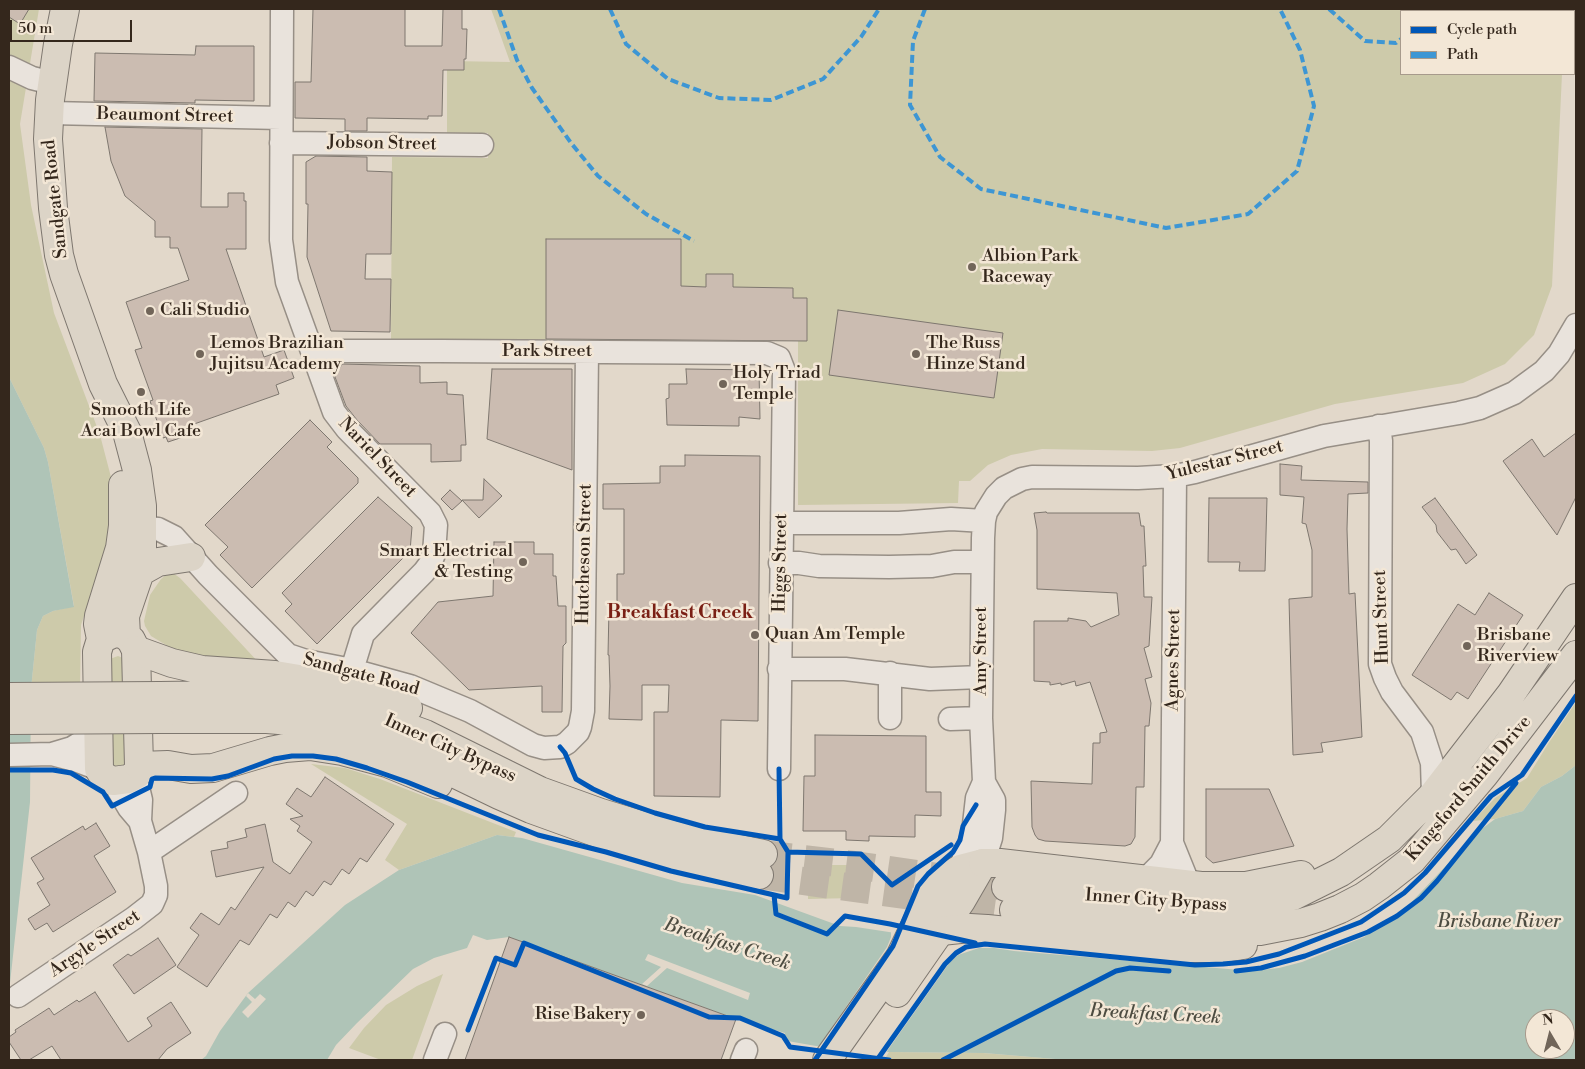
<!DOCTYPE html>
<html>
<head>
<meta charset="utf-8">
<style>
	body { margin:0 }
	#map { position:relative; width:1585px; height:1069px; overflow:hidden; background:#e2d8ca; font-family:"Libre Bodoni",serif }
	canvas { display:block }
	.frame { position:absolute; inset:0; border:10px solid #34271c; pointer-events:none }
	.legend { position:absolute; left:1400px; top:10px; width:175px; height:65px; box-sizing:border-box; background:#f3e7d6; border:1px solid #a79a8c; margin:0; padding:6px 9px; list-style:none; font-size:15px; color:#34271c }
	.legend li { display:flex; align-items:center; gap:10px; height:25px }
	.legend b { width:25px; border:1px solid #a79a8c }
	.north { position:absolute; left:1525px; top:1009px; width:50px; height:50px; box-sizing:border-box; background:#f3e7d6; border:1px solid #a79a8c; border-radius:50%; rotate:352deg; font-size:14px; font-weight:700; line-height:20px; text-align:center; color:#34271c }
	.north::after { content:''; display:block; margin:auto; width:18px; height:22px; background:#716559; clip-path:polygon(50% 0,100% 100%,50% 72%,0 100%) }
	.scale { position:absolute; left:10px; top:20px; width:122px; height:22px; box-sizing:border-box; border:2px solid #34271c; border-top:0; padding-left:6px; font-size:15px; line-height:18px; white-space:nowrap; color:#34271c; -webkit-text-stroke:4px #f3e7d6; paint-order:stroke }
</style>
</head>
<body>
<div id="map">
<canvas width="1585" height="1069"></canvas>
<div class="frame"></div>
<ul class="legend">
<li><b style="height:6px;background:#0057b8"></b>Cycle path</li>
<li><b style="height:6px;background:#3d96d4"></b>Path</li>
</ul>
<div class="north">N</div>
<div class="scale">50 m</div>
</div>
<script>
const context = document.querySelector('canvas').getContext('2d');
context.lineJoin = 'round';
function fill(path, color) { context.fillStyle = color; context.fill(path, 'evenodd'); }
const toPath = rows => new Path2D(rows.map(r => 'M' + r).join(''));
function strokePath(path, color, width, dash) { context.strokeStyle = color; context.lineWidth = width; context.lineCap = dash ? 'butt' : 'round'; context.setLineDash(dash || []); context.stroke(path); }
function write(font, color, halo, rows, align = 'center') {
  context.font = font + ' "Libre Bodoni",serif'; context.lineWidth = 5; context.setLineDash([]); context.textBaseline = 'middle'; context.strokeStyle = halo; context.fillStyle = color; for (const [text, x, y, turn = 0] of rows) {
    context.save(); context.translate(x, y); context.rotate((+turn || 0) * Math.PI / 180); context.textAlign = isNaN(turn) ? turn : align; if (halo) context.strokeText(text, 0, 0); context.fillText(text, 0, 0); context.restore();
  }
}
const green = toPath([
	[9,9,39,9,20,124,31,205,54,313,100,435,112,481,111,536,81,625,80,690,31,689,37,630,43,616,53,611,74,606,48,462,44,448,9,377],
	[491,9,1565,9,1565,11,1401,11,1401,74,1562,74,1552,286,1534,335,1505,364,1463,383,1335,404,1180,448,1152,451,1042,449,1011,455,988,465,970,481,959,481,958,503,798,505,798,341,391,339,392,157,488,158,488,133,447,133,447,61,510,62],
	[173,573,180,578,260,664,199,658,176,651,151,636,145,626,144,621,150,595,161,579,167,574],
	[118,656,123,658,125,767,113,767,110,659],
	[1576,702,1576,765,1562,776,1541,787,1523,811,1495,819,1473,821,1495,798,1527,778,1548,744],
	[311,764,345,768,380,779,516,832,514,837,497,835,399,870,385,860,407,824],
	[808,865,854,865,855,898,808,899],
	[443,974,412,1060,381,1060,349,1048,364,1028,386,1005,417,986],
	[889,1052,983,1053,1067,1060,884,1060]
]);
const water = toPath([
	[9,377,44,448,48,462,74,607,53,611,43,616,37,630,31,689,30,802,9,992],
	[1576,765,1576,1060,1067,1060,984,1053,889,1052,816,1046,782,1040,785,1033,736,1019,509,937,487,940,473,935,467,948,434,958,413,969,357,1023,336,1045,327,1060,201,1060,206,1056,220,1031,248,993,345,905,399,870,497,835,522,838,682,883,755,895,840,926,856,927,1014,951,1252,971,1279,968,1302,962,1364,937,1403,911,1479,831,1495,819,1523,811,1541,787,1562,776],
	[1535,1019,1565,1019,1565,1049,1535,1049]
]);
const pier = toPath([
	[891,930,989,944,1004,948,979,948,958,955,950,962,885,1054,817,1049,887,947,891,937],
	[648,954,750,993,748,1000,667,968,647,986,642,984,661,967,645,960],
	[248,993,255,999,260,994,266,999,248,1018,242,1012,252,1002,246,996]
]);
const building = toPath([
	[9,9,29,9,20,24,9,17,9,9],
	[313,9,405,9,405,46,442,46,443,9,462,9,462,29,467,29,466,59,464,59,464,70,443,70,442,116,428,116,428,119,367,118,367,131,345,131,345,119,295,118,295,82,311,82,313,9],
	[196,46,254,46,254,101,195,100,195,103,94,101,95,53,195,55,196,46],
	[105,127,202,129,201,207,228,207,228,193,244,193,244,201,246,201,246,249,226,249,264,357,284,350,294,378,276,385,279,394,180,429,183,437,168,442,166,437,163,438,150,401,153,400,135,350,142,348,126,302,189,280,178,248,170,248,170,237,155,237,155,221,125,196,111,161,105,127],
	[316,156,367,157,367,171,392,172,391,254,366,254,365,279,391,279,390,332,331,331,307,257,308,204,306,204,306,162,316,156],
	[546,239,681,239,681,286,706,287,706,274,733,274,733,287,793,288,793,298,807,298,807,341,546,339,546,239],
	[838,310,1003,333,994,398,829,375,838,310],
	[342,364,420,366,420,383,447,382,447,394,463,395,466,445,461,445,461,461,431,462,431,444,380,444,357,420,346,406,335,377,342,364],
	[492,369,572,369,572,470,487,439,492,369],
	[686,369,759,370,760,419,739,417,739,426,667,425,666,399,669,398,669,384,687,384,686,369],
	[310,420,332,442,327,447,358,478,358,483,252,588,220,555,228,547,205,525,310,420],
	[1576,433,1576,497,1557,535,1503,461,1532,439,1544,457,1576,433],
	[685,455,760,456,758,721,721,720,720,797,654,796,654,712,668,712,669,685,642,685,642,720,609,719,610,686,609,655,608,655,609,608,617,607,617,574,624,574,624,509,603,509,603,484,660,483,660,466,685,466,685,455],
	[1280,464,1302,466,1301,480,1368,482,1368,493,1348,494,1347,529,1349,594,1355,593,1362,737,1321,743,1323,752,1293,755,1289,599,1312,597,1312,550,1306,524,1302,523,1304,497,1280,495,1280,464],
	[484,479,502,496,479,518,462,500,483,500,484,479],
	[450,490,462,501,452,510,441,499,450,490],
	[378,497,412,527,410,551,317,644,285,611,292,604,282,593,378,497],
	[1209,498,1267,498,1265,571,1239,571,1240,562,1208,562,1209,498],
	[1435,498,1477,555,1466,564,1456,549,1451,550,1437,532,1436,525,1422,507,1435,498],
	[1046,512,1047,513,1139,513,1141,526,1144,526,1146,566,1143,566,1144,597,1152,597,1149,646,1144,648,1152,677,1145,679,1151,703,1149,726,1145,726,1144,787,1136,787,1135,837,1131,844,1125,846,1045,841,1038,839,1035,835,1032,827,1031,781,1092,784,1093,743,1100,743,1100,733,1107,732,1090,682,1076,686,1075,681,1061,685,1061,683,1050,685,1050,682,1034,681,1034,621,1068,621,1068,618,1086,621,1091,627,1119,615,1117,593,1037,589,1037,530,1034,513,1046,512],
	[494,542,534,542,534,554,553,554,553,576,556,576,558,606,566,606,566,643,563,646,562,712,542,712,542,686,469,690,411,633,438,602,493,596,494,542],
	[1489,593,1523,615,1468,699,1457,692,1451,700,1412,675,1458,604,1475,615,1489,593],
	[815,735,926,736,926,792,941,792,941,816,915,815,915,837,869,836,869,841,846,840,846,831,803,831,804,776,815,776,815,735],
	[325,777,394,824,367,862,360,858,349,874,342,869,331,885,324,881,313,896,306,891,295,907,288,902,277,918,270,914,249,945,240,940,207,987,177,967,199,935,190,928,201,913,219,925,231,907,235,910,264,867,216,877,211,851,228,848,227,842,247,837,245,829,265,824,273,862,290,874,312,842,297,831,300,826,290,819,303,816,286,804,297,788,311,797,325,777],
	[1206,789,1269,789,1294,846,1213,863,1206,857,1206,789],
	[96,823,110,846,94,856,116,892,53,932,47,923,35,930,28,919,50,905,37,883,44,879,31,858,83,826,85,830,96,823],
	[509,937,736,1019,721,1060,465,1060,509,937],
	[158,938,176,965,134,994,113,965,128,954,131,956,158,938],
	[95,992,128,1042,152,1026,147,1018,171,1002,191,1033,167,1049,158,1060,61,1060,52,1046,29,1060,21,1060,9,1042,9,1037,16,1032,15,1030,49,1008,54,1015,77,1000,79,1002,95,992]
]);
const highwayTunnel = toPath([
	[763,854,854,865,1006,887],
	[759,875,1014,910]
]);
const minor = toPath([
	[282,9,281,240,287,282,334,412,347,429,430,513,436,525,434,554,430,564,424,572,363,634,352,670],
	[9,67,32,78,52,83],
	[50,113,281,118],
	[281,143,482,145],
	[314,357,337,351,440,351,767,353,779,358,784,371,779,769],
	[1379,426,1381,441,1380,664,1385,678,1392,692,1422,732,1432,763,1433,795],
	[1175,476,1172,843,1189,885],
	[782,523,899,523,951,519,984,521],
	[126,526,158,529,174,537,208,575,288,655,306,661,352,670,410,686,470,711,533,745,544,748,560,747,567,743,578,732,580,727,583,711,587,352],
	[780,563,799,563,819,566,889,567,932,566,954,562,982,562],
	[779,669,845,669,930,679,981,677],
	[890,673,890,718],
	[950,719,981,718],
	[52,754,72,748,98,732],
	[9,755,52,754,75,760,99,769],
	[113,781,129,808,140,821],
	[149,852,236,793],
	[983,863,991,838,994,810,994,800,984,782,981,718,983,538,984,521,986,512,996,496,1004,488,1022,479,1032,477,1138,478,1175,476,1195,472,1324,436,1459,413,1480,408,1514,393,1544,371,1559,354,1576,325],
	[960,869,973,833,977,798,984,782],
	[1145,880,1161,864,1172,843],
	[18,996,134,918,152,904,156,895,156,886,149,852,140,821,141,800,135,775],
	[435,1060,445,1034],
	[742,1060,746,1050]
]);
const major = toPath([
	[65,9,58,44,50,100,48,139,53,208,59,255,64,274,103,384,127,432,137,470,142,506,142,553,140,572,125,616,126,636],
	[140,572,158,562,191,557],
	[119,633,126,636,131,640,136,650,139,766,137,774,128,779,113,781,104,777,99,769,97,652,101,639,112,634,119,633],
	[101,639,98,624,99,616,120,548,123,526,123,485],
	[897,993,961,901,983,863],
	[827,1060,900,957,927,901,936,888,950,875,960,869,983,863]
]);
const highway = toPath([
	[136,650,172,663,202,670,275,675,335,685,377,696,408,708],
	[160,696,233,695,276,696,317,701,370,714,425,734,540,791,601,813,673,835,763,854],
	[160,719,267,719,291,721,351,732,410,752,499,795,531,809,625,843,686,860,759,875],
	[139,766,168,765,191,769,213,768,270,751,285,748,310,746,342,751,387,763,438,784],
	[983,863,1000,863,1201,886,1246,886,1301,875],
	[1006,887,1178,905,1233,907,1260,904,1293,896,1341,872,1389,839,1433,795,1511,694,1576,598],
	[1014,910,1192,929,1260,931,1301,923,1320,917,1340,909,1363,897,1379,886,1412,860,1484,775,1576,655],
	[941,931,970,928,987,929,1180,948,1225,948,1243,945]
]);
const highwayBridge = toPath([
	[9,697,160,696],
	[9,720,160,719]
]);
const quiet = toPath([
	[499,9,517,60,532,88,571,143,598,176,646,214,694,241],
	[610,9,626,44,668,79,719,98,771,100,823,79,861,37,879,9],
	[925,9,913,41,910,105,940,157,981,189,1166,228,1248,214,1297,171,1314,106,1300,50,1280,9],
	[1329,9,1365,41,1396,43,1401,39],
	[1432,11,1434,9]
]);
const cycleway = toPath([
	[779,769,780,839],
	[9,770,53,770,71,773,103,792,112,806,150,787,152,779,155,778,212,779,228,776,274,759,292,756,313,756,336,759,367,768,407,782,538,835,606,852,671,871,787,898,788,852,780,839,705,827,655,813,615,799,593,789,576,779,565,753,560,747],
	[788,852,861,854,892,885,951,845],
	[774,895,776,914,827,934,845,916,890,924,975,943],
	[1236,971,1261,968,1305,956,1368,932,1397,916,1421,898,1437,881,1516,783],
	[468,1030,496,958,515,965,524,943,709,1017,740,1018,783,1036,790,1047,889,1060],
	[815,1060,893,946,918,886,928,874,953,852,960,840,963,826,976,805],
	[877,1060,945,964,956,953,966,947,985,944,1195,965,1223,964,1246,962,1279,954,1361,922,1404,893,1425,873,1491,796,1522,775,1576,696],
	[943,1060,1116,971,1130,968,1169,971]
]);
const markers = [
	[972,267,5,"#716559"],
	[150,311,5,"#716559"],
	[200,354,5,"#716559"],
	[916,354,5,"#716559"],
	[723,384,5,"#716559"],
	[141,392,5,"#716559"],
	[523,562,5,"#716559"],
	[755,635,5,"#716559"],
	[1467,646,5,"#716559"],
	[641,1015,5,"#716559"]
];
const streetNames = [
	["Beaumont Street",165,116,1],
	["Jobson Street",382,144,1],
	["Sandgate Road",56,199,-96],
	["Park Street",547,352],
	["Nariel Street",377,458,46],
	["Yulestar Street",1225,461,-14],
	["Hutcheson Street",585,554,-89],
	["Higgs Street",781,563,-89],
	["Hunt Street",1382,617,-92],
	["Amy Street",982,651,-90],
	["Agnes Street",1174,660,-89],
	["Sandgate Road",361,675,15],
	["Inner City Bypass",450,749,24],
	["Kingsford Smith Drive",1469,789,-50],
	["Inner City Bypass",1156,901,4],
	["Argyle Street",95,944,-34]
];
const poiNames = [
	["Albion Park",982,257],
	["Raceway",982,278],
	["Cali Studio",160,311],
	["Lemos Brazilian",210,344],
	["Jujitsu Academy",210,365],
	["The Russ",926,344],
	["Hinze Stand",926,365],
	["Holy Triad",733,374],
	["Temple",733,395],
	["Smooth Life",141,411,"center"],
	["Acai Bowl Cafe",141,432,"center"],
	["Smart Electrical",513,552,"right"],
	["& Testing",513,573,"right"],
	["Quan Am Temple",765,635],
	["Brisbane",1477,636],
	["Riverview",1477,657],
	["Rise Bakery",631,1015,"right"]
];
const neighbourhoodNames = [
	["Breakfast Creek",680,613]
];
const waterNames = [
	["Brisbane River",1499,922],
	["Breakfast Creek",727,945,18],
	["Breakfast Creek",1155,1015,3]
];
fill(green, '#cdcaaa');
fill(water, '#afc4b7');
fill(pier, '#e2d8ca');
fill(building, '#cbbcb1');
strokePath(building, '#7e776f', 1);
strokePath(highwayTunnel, '#bfb5a7', 28, [28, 14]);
strokePath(minor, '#978f86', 25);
strokePath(major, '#7e776f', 30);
strokePath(highway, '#7e776f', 30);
strokePath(minor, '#e9e3dc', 22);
strokePath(major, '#dcd4c7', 28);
strokePath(highway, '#dcd4c7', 28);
strokePath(highwayBridge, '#7e776f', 30, []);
strokePath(highwayBridge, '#dcd4c7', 28);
strokePath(quiet, '#3d96d4', 4, [8, 4]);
strokePath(cycleway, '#0057b8', 5);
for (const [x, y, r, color] of markers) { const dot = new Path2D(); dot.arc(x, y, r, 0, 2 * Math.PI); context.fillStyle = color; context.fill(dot); strokePath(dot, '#f3e7d6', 2); }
write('18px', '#34271c', '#f3e7d6', streetNames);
write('18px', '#34271c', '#f3e7d6', poiNames, 'left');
write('bold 19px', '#7a1f14', '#f3e7d6', neighbourhoodNames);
write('italic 19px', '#4d4c41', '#f3e7d6', waterNames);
</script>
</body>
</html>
